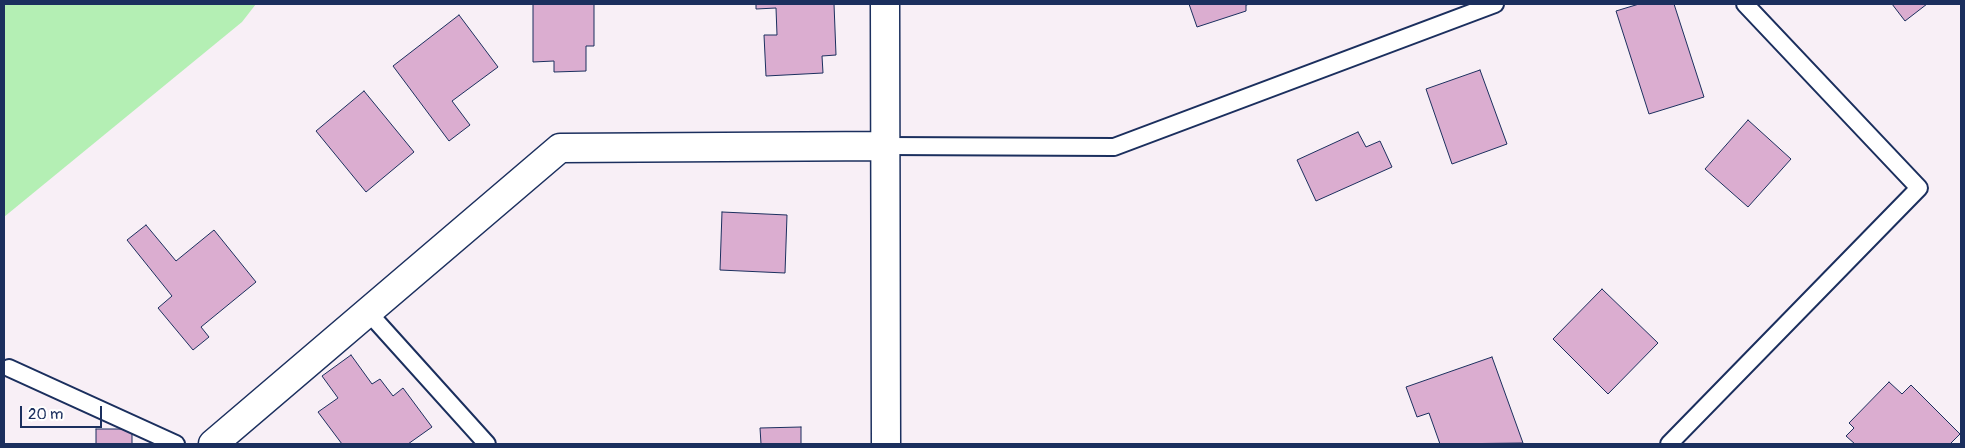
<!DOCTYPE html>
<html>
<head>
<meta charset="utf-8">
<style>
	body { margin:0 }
	#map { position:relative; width:1965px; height:448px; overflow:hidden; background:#f8eff6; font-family:Pangolin,sans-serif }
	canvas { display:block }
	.frame { position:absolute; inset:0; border:5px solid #1b2f5e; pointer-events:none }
	.scale { position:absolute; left:20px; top:406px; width:82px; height:22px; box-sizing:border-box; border:2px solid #1b2f5e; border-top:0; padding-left:6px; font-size:15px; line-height:18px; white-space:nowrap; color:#1b2f5e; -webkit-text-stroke:4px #fff; paint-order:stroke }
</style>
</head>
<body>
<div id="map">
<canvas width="1965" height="448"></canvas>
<div class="frame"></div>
<div class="scale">20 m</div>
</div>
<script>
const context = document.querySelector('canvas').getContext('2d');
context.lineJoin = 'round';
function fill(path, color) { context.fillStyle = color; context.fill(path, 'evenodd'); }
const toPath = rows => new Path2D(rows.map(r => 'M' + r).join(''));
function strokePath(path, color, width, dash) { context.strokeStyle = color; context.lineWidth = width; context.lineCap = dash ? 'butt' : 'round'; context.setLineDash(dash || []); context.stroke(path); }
const green = toPath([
	[4,4,256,4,242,22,4,217]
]);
const building = toPath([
	[533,4,594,4,594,46,586,46,586,71,554,72,554,61,533,62,533,4],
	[756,4,834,4,836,55,822,56,823,73,766,76,764,35,777,35,776,8,756,9,756,4],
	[1189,4,1250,4,1246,5,1246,11,1197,27,1189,4],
	[1639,4,1674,4,1704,97,1649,114,1616,11,1639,4],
	[1892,4,1927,4,1905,21,1892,4],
	[459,15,498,67,452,101,470,125,449,141,393,66,459,15],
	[1480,70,1507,144,1452,164,1426,89,1480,70],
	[364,91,414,152,366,192,316,131,364,91],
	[1748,120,1791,159,1748,207,1705,169,1748,120],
	[1358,132,1366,147,1380,141,1392,167,1316,201,1297,160,1358,132],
	[722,212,787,215,785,273,720,270,722,212],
	[146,225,176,261,214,230,256,282,201,327,209,337,193,350,158,308,172,296,127,240,146,225],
	[1602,289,1658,343,1608,394,1553,339,1602,289],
	[351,355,372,384,380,379,393,396,403,388,432,427,408,444,342,444,318,412,338,398,322,376,351,355],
	[1492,357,1523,443,1440,444,1429,413,1417,417,1406,387,1492,357],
	[1889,382,1902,394,1911,385,1960,434,1950,444,1855,444,1846,436,1854,428,1849,423,1889,382],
	[801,427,801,444,761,444,760,428,801,427],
	[96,429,132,429,132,444,96,444,96,429]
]);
const lane = toPath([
	[886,146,1114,147,1495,4],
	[368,312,487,444],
	[9,368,176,444],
	[1669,444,1919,188,1745,4]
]);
const street = toPath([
	[885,4,886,444],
	[213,444,560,148,886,146]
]);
fill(green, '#b4efb4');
fill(building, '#dbadd0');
strokePath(building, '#1b2f5e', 1);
strokePath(lane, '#1b2f5e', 20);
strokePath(street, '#1b2f5e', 31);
strokePath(lane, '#fff', 16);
strokePath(street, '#fff', 28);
</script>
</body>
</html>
